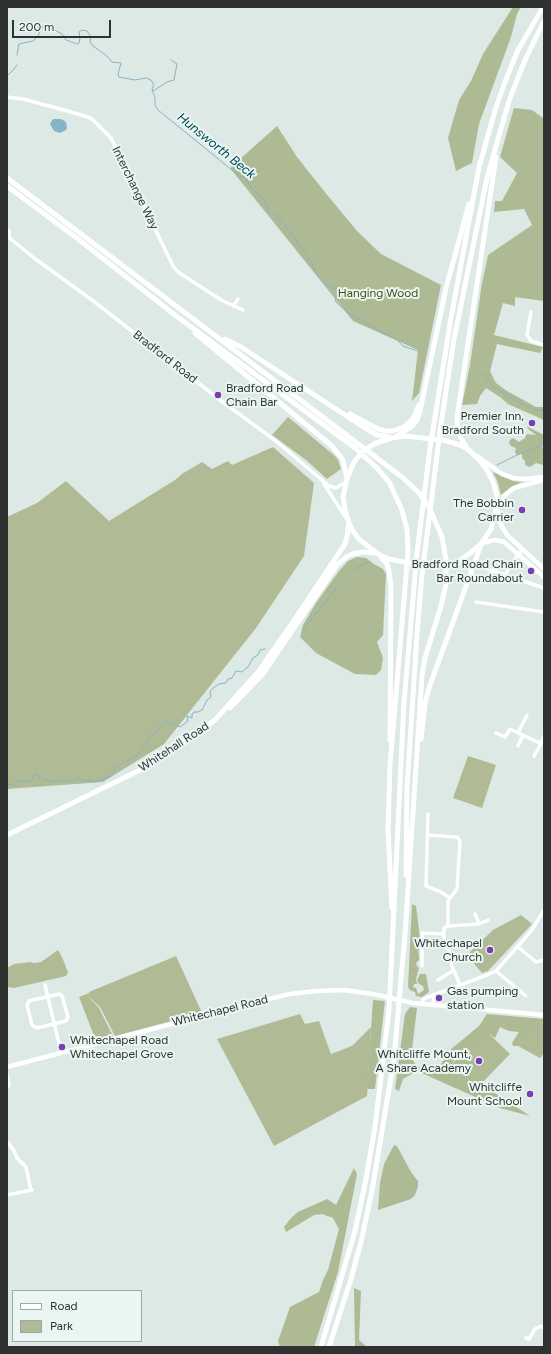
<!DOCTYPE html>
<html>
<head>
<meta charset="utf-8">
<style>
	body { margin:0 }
	#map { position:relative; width:551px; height:1354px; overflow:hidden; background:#dce9e5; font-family:Figtree,sans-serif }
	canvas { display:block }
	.frame { position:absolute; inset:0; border:8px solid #2e3331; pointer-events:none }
	.legend { position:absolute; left:12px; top:1290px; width:130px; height:52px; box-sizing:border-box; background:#e9f6f2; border:1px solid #9ea8a5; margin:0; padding:5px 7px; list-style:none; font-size:12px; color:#2e3331 }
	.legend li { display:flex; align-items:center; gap:8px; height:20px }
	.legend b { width:20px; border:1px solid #9ea8a5 }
	.scale { position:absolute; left:12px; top:20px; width:99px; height:18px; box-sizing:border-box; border:2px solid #2e3331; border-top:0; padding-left:5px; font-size:12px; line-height:14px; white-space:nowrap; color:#2e3331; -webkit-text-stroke:3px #e9f6f2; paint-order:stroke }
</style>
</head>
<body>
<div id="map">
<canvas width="551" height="1354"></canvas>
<div class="frame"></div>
<ul class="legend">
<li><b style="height:5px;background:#fff"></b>Road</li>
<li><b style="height:11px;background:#b0bb96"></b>Park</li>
</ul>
<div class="scale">200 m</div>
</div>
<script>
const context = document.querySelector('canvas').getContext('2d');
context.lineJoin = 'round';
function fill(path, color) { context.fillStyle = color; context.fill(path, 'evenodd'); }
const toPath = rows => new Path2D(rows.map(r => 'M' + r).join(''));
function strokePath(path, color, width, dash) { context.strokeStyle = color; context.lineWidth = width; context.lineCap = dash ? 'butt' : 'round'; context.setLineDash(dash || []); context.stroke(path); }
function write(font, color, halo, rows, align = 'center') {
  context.font = font + ' Figtree,sans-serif'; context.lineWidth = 4; context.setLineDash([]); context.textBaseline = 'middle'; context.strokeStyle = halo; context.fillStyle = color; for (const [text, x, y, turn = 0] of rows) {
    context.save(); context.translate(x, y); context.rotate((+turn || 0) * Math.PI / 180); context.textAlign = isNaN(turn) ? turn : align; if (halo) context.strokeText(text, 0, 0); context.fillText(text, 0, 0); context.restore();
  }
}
const green = toPath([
	[288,417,335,456,338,460,341,469,327,479,306,460,272,435],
	[273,447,314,483,304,556,256,628,164,744,103,782,7,789,7,517,37,503,66,481,109,521,175,480,182,474,202,462,212,469,228,461,232,465],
	[493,472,513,481,522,482,511,487,501,495,498,483],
	[468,756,496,765,482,808,453,798],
	[521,915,532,924,488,971,482,973,475,965,469,956,470,952,493,930],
	[58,950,62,957,68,972,66,976,14,988,8,987,7,968,14,964,30,962,34,963,41,962],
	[176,956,202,1013,115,1036,100,1007,88,996,99,1008,113,1036,96,1041,79,997,89,993,89,996,89,992],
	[300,1014,305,1024,319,1021,331,1054,352,1046,371,1027,367,1096,274,1146,217,1039],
	[540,1021,544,1024,544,1053,540,1058,518,1046],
	[485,1030,510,1054,477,1088,452,1064]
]);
const forest = toPath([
	[513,7,521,7,517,14,511,37,479,124,472,163,456,171,448,138,459,100,471,81,483,54],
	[514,108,532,110,543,118,544,121,544,301,515,297,515,306,503,303,494,335,543,347,540,353,497,344,490,371,496,383,507,391,536,407,544,407,544,420,508,404,500,397,486,388,480,396,477,404,462,405,470,365,482,283,488,255,532,225,524,209,494,212,495,201,502,201,517,173,500,157],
	[277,126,297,157,328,196,357,231,381,254,441,285,419,393,412,401,418,350,353,321,230,168],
	[528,427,544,435,544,442,542,445,544,453,543,465,536,463,530,467,525,465,525,461,522,458,522,454,517,455,515,452,516,448,511,446,509,443,510,440,513,438,519,442,525,438,526,439,525,437,527,434,536,435,527,428],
	[357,557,366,558,374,564,383,569,386,574,383,635,377,642,383,658,381,670,376,675,355,674,316,653,300,637,303,625,316,603,339,571,348,561],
	[412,904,416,906,421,946,418,951,419,955,419,960,416,963,417,966,419,968,416,979,417,984,414,984,413,987,416,988,418,994,424,990,423,986,419,984,417,980,420,974,426,974,429,992,422,997,416,996,415,992,410,990,408,987],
	[373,1000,385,1001,375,1089,367,1089],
	[410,1007,417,1008,411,1058,416,1065,430,1073,439,1070,442,1062,447,1058,450,1050,479,1026,487,1014,544,1019,544,1023,540,1022,518,1046,513,1046,512,1043,519,1032,509,1031,500,1027,495,1038,485,1031,461,1055,456,1057,452,1064,468,1079,470,1085,477,1088,481,1084,530,1116,500,1108,417,1071,403,1079,399,1091,395,1089,405,1014],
	[394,1145,397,1146,411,1172,418,1181,418,1186,415,1195,411,1199,378,1210,380,1183,384,1164],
	[354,1168,357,1174,338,1272,314,1347,280,1347,278,1341,290,1307,319,1292,323,1280,328,1270,339,1229,333,1218,322,1214,314,1215,286,1232,284,1227,291,1218,298,1212,327,1199,336,1205],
	[354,1288,361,1291,359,1340,367,1347,355,1347]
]);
const water = toPath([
	[53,119,61,119,66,122,67,128,66,130,60,133,54,131,50,124]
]);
const stream = toPath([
	[17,55,19,44,33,41,38,36,42,27,51,28,62,34,66,40,77,44,79,43,80,38,79,32,82,30,87,31,91,37,90,42,93,46,107,56,112,62,121,63,118,74,119,77,135,80,146,78,151,80,154,85,152,89,155,98,155,105,158,110,238,175,245,178,250,186,265,201,268,211,278,217,296,240,309,259,317,275,324,283,338,291,335,300,337,303,347,312,383,333,395,338,403,346,418,351],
	[7,76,14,69,17,65],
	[153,91,167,82,174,80,177,64,171,60],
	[479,374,485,376,494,387,518,402,534,409,544,411],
	[497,465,517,455,544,444],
	[304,629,335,590,354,569,369,562],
	[7,784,13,785,20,780,26,782,31,781,35,774,45,780,56,782,57,781,60,781,60,780,63,781,65,780,69,781,79,779,85,781,87,780,95,782,111,776,116,767,139,754,150,736,157,732,163,722,170,722,180,727,188,721,187,716,192,718,192,714,194,712,198,712,202,710,207,700,211,697,210,692,212,689,219,684,226,683,228,679,232,678,236,671,242,672,244,670,248,667,253,658,258,655,260,650,265,649]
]);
const minor = toPath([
	[7,97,23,99,64,110,88,117,92,119,111,138,173,266,178,272,221,300,243,310],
	[7,229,9,231,9,237],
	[7,236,34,258,92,300,224,403,276,441,329,486,336,488,346,482],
	[233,306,238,299],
	[531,312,527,335,531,341,544,345],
	[324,484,346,518],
	[485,568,544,588],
	[506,575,509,566,522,550],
	[476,602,544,612],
	[496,733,505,737,510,729,537,742,544,742],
	[518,733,527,715],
	[518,746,523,735],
	[534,756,542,742,544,736],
	[428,814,426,886,441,892,450,898],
	[427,835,457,837,460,841,457,889,448,901,448,926,444,928,444,944,449,951,452,966,460,985],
	[475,914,479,924],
	[448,926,479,924,488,920],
	[518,947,536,962,544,960],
	[422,966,422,933,444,934],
	[496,971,526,996],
	[438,980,454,970],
	[45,985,61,1052],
	[59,994,62,996,68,1017,66,1021,37,1028,32,1025,27,1005,29,1001,59,994],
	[422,1004,423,1000,426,998,487,975,496,971,532,930,544,910],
	[433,1005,434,994],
	[7,1075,9,1085,7,1088],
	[7,1142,13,1149,17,1158,26,1167,31,1190],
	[7,1195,32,1190],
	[526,1338,529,1339,535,1329,541,1326,544,1328]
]);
const major = toPath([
	[477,456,502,474,514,478,526,479,544,477],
	[497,505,505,495,514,488,544,480],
	[497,507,501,525,507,535,544,569],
	[482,543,495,540,504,542,544,577],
	[7,1067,248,1004,290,994,316,991,344,990,373,994,413,1003,544,1015]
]);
const highway = toPath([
	[480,164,496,107,505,82,517,52,543,7],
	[7,178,402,477,419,493,429,507,442,537,446,560,446,584,441,606,425,658,422,675,405,934,394,1059,373,1185,362,1238,351,1279,329,1347],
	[7,186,78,239,175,315,355,448,377,468,389,482,402,510,407,530,408,552,390,765],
	[195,333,332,446,343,460,347,478],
	[225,339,241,347,368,430,377,435,389,437],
	[350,414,378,429,386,431,393,431,404,427,410,422,415,415,419,405],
	[404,436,443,440,460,445,469,450,480,461,487,470,493,482,497,496,497,505,491,529,481,544,470,553,459,561,447,564,430,565,413,564,389,559,378,554,359,539,353,531,349,523,345,510,343,497,347,479,354,462,363,451,376,443,392,438,404,436],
	[396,437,411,427,417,420,420,411,446,288,469,204],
	[467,448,461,438,458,431,457,417,496,157],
	[381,557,387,564,389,571,391,587,390,740],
	[230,708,262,675,337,565,346,557,352,554,363,552,376,553],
	[421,739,425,703,430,685,481,545],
	[390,764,388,830,392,908],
	[7,835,138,771,170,753,215,720,259,671,295,619,345,544,347,536,349,523],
	[406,875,407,788,417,634,422,575,440,431,454,339,487,178,502,125,510,98,525,60,544,21],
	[321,1347,355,1231,366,1179,375,1127,389,1010,404,702,417,553,430,448,451,318,480,162]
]);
const markers = [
	[218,395,4,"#793cb1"],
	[532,423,4,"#793cb1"],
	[522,510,4,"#793cb1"],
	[531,571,4,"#793cb1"],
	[490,950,4,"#793cb1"],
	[439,998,4,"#793cb1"],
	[62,1047,4,"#793cb1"],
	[479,1061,4,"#793cb1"],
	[530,1094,4,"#793cb1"]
];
const streetNames = [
	["Interchange Way",135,188,64],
	["Bradford Road",165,357,38],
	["Whitehall Road",174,747,-33],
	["Whitechapel Road",220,1011,-14]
];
const parkNames = [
	["Hanging Wood",378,293]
];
const poiNames = [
	["Bradford Road",226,388,"left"],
	["Chain Bar",226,402,"left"],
	["Premier Inn,",524,416],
	["Bradford South",524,430],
	["The Bobbin",514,503],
	["Carrier",514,517],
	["Bradford Road Chain",523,564],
	["Bar Roundabout",523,578],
	["Whitechapel",482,943],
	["Church",482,957],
	["Gas pumping",447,991,"left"],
	["station",447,1005,"left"],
	["Whitechapel Road",70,1040,"left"],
	["Whitechapel Grove",70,1054,"left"],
	["Whitcliffe Mount,",471,1054],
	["A Share Academy",471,1068],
	["Whitcliffe",522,1087],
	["Mount School",522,1101]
];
const waterNames = [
	["Hunsworth Beck",216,146,39]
];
fill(green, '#b0bb96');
fill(forest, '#aeba93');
fill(water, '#86b3c6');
strokePath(stream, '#86b3c6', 1);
strokePath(minor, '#fff', 3.5);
strokePath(major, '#fff', 4.5);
strokePath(highway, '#fff', 5);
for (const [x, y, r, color] of markers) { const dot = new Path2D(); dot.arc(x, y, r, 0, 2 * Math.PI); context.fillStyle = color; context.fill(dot); strokePath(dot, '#e9f6f2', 1.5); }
write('12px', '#2e3331', '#e9f6f2', streetNames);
write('12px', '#425012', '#e9f6f2', parkNames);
write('12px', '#2e3331', '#e9f6f2', poiNames, 'right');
write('italic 13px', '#04465a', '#e9f6f2', waterNames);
</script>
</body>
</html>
